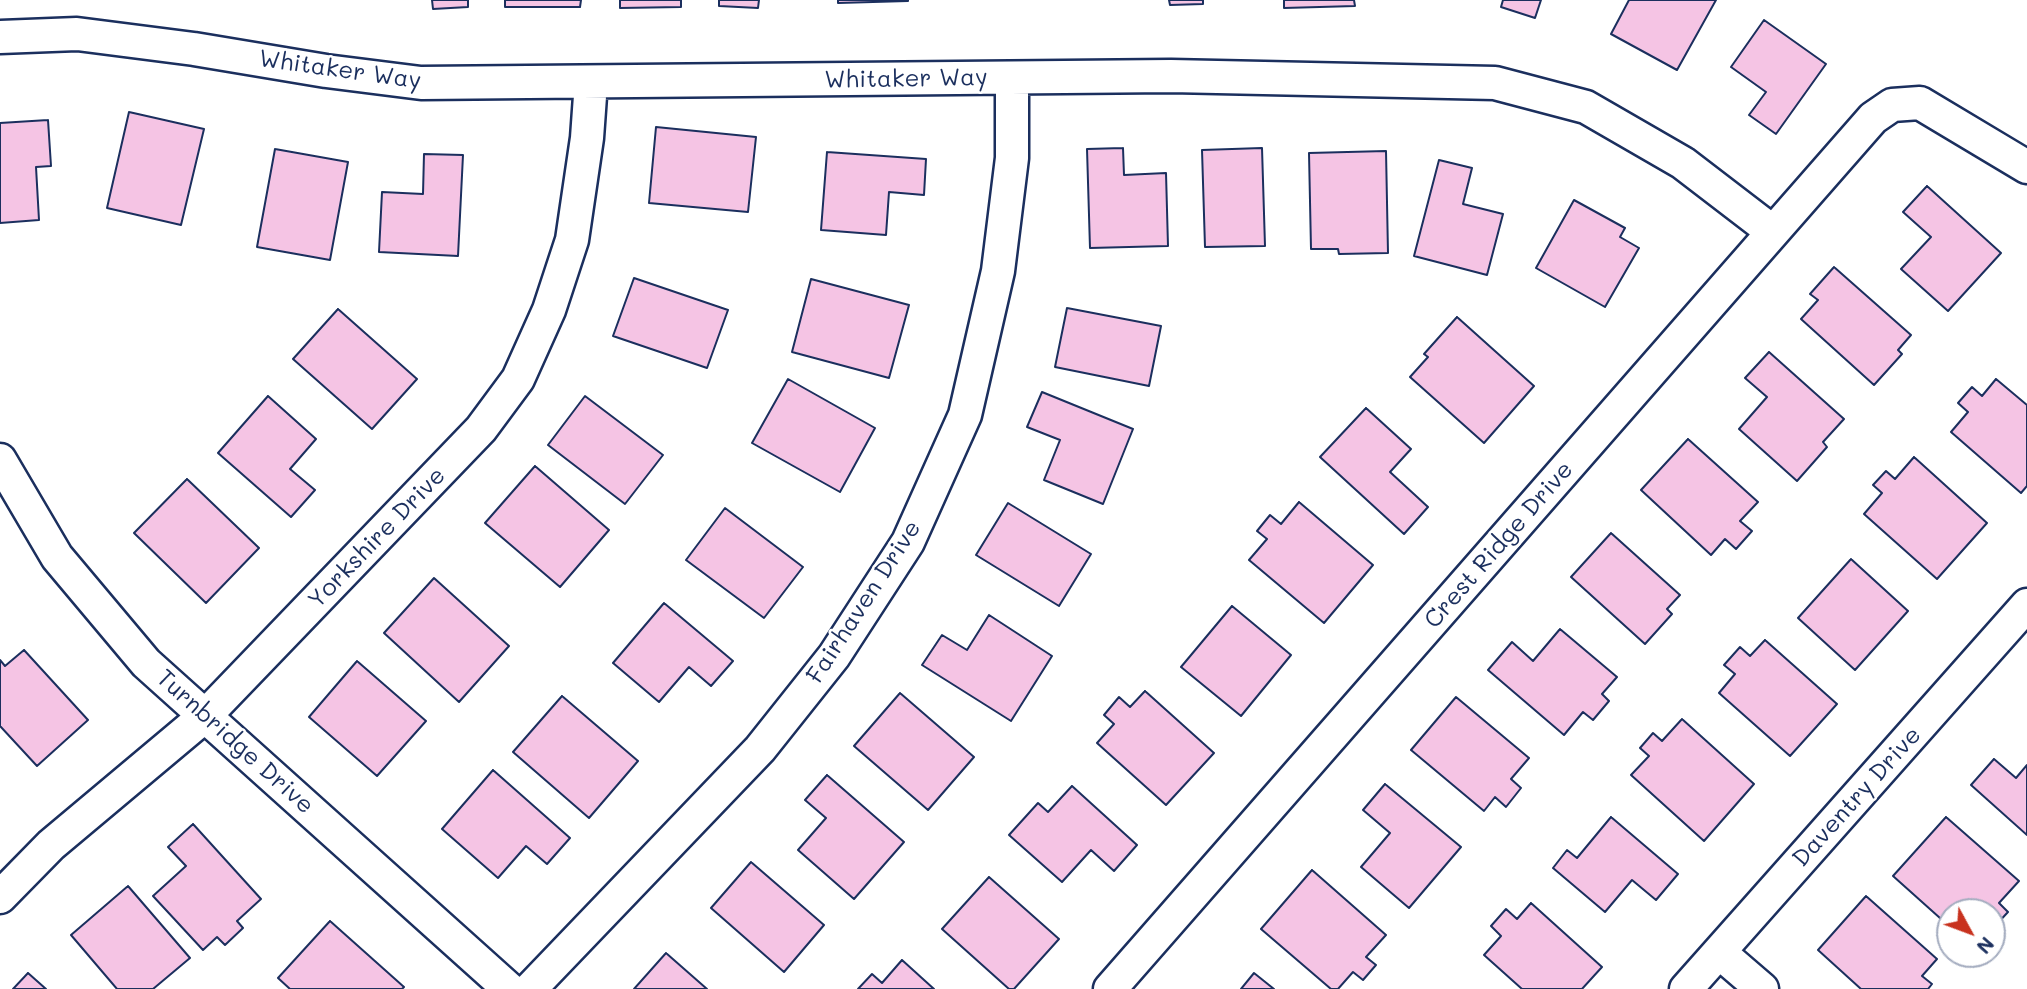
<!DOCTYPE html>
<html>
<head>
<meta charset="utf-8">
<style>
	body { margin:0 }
	#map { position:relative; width:2027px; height:989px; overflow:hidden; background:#fff; font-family:Mali,sans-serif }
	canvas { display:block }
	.north { position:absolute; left:1936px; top:898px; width:70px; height:70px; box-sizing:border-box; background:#fff; border:2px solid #a4acbf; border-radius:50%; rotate:131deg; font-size:19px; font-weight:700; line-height:28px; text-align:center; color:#1b2f5e }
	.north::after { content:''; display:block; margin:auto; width:24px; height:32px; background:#c8321e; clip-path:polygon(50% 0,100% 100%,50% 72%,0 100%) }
</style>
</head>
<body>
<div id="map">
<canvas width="2027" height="989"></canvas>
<div class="north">N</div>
</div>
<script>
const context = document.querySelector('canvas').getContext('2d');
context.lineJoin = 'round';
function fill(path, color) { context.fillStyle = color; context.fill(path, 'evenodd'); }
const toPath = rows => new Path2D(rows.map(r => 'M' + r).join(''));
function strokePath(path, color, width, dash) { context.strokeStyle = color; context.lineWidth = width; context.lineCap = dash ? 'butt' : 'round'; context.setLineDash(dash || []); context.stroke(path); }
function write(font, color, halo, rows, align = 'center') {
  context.font = font + ' Mali,sans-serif'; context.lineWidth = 5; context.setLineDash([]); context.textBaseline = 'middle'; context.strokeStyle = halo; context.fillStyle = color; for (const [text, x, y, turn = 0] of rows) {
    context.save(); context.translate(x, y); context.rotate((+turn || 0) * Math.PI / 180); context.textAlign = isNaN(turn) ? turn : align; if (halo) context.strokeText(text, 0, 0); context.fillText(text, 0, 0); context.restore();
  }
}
const building = toPath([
	[432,0,468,0,468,7,433,9,432,0],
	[505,0,581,0,580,7,505,7,505,0],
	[620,0,681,0,681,7,620,8,620,0],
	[719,0,759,0,758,8,719,6,719,0],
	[838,0,908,0,908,1,838,3,838,0],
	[1169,0,1203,0,1203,4,1170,5,1169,0],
	[1284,0,1354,0,1355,6,1284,8,1284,0],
	[1503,0,1541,0,1535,18,1501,7,1503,0],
	[1629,0,1716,0,1677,70,1611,34,1629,0],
	[1764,20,1826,64,1776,134,1749,115,1766,92,1731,67,1764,20],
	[129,112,204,129,181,225,107,208,129,112],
	[48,120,51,166,36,167,39,220,0,223,0,123,48,120],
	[656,127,756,137,748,212,649,203,656,127],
	[1123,148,1124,175,1166,173,1168,246,1090,248,1087,149,1123,148],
	[1262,148,1265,246,1205,247,1202,150,1262,148],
	[275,149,348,162,330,260,257,247,275,149],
	[1386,151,1388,253,1339,254,1338,249,1311,249,1309,153,1386,151],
	[827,152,926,159,924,195,889,192,886,235,821,230,827,152],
	[424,154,463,155,458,256,379,252,382,192,423,194,424,154],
	[1439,160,1472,168,1463,204,1503,214,1487,275,1414,256,1439,160],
	[1927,186,2001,253,1948,311,1901,269,1931,237,1903,212,1927,186],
	[1574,200,1625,228,1620,237,1639,248,1605,307,1536,268,1574,200],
	[1834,267,1911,335,1898,350,1902,354,1874,385,1801,319,1818,300,1810,294,1834,267],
	[634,278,728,310,707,368,613,336,634,278],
	[811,279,909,305,889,378,792,352,811,279],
	[1067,308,1161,326,1149,386,1055,367,1067,308],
	[338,309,417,379,372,429,293,359,338,309],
	[1457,317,1534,386,1484,443,1410,377,1428,357,1424,354,1457,317],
	[1769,352,1844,419,1823,442,1827,447,1797,481,1739,429,1767,397,1745,378,1769,352],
	[788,379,875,428,840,492,752,443,788,379],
	[1996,379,2027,405,2027,486,2021,493,1951,432,1968,412,1958,403,1972,387,1982,396,1996,379],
	[1042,392,1133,429,1103,504,1044,480,1060,440,1027,427,1042,392],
	[268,396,316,439,290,469,315,490,291,517,218,453,268,396],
	[585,396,663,455,625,504,548,445,585,396],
	[1366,408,1411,449,1390,472,1428,507,1404,534,1320,457,1366,408],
	[1688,439,1758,502,1740,521,1752,531,1736,549,1725,539,1711,555,1641,490,1688,439],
	[1914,457,1987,523,1937,579,1864,514,1882,493,1873,485,1886,471,1895,479,1914,457],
	[535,466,609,530,560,587,485,523,535,466],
	[187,479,259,548,206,603,134,533,187,479],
	[1299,502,1373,565,1324,623,1249,560,1267,539,1257,531,1270,515,1281,524,1299,502],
	[1008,503,1091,554,1059,606,976,555,1008,503],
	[725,508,803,567,764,618,686,560,725,508],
	[1611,533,1680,595,1667,609,1672,614,1645,644,1571,577,1611,533],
	[1851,559,1908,611,1855,670,1798,618,1851,559],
	[434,578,509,646,459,702,384,633,434,578],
	[664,603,733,661,711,686,689,667,659,702,613,663,664,603],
	[1232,606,1291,655,1241,716,1181,667,1232,606],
	[989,615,1052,656,1011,721,922,665,942,635,967,650,989,615],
	[1560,629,1617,677,1602,694,1609,701,1593,720,1583,712,1564,735,1488,670,1512,642,1533,661,1560,629],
	[1765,640,1837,704,1790,756,1719,693,1735,674,1724,665,1740,647,1750,656,1765,640],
	[24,650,88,720,37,766,0,726,0,660,5,666,24,650],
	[357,661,426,721,377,776,309,717,357,661],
	[1145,691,1214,753,1166,805,1097,743,1114,724,1104,715,1119,697,1130,707,1145,691],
	[900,693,974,757,928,810,854,746,900,693],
	[562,696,638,761,589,818,513,752,562,696],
	[1456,697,1529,758,1511,779,1521,788,1506,807,1495,797,1484,811,1411,750,1456,697],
	[1682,719,1754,784,1704,841,1631,775,1649,756,1640,748,1653,733,1662,741,1682,719],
	[1994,759,2016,778,2027,765,2027,835,1971,785,1994,759],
	[493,770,570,838,547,864,526,846,498,878,442,829,493,770],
	[827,775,904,842,854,899,798,850,826,818,805,800,827,775],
	[1385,784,1461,847,1409,908,1361,867,1390,833,1363,810,1385,784],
	[1072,786,1137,845,1114,871,1091,850,1062,882,1009,835,1038,803,1048,812,1072,786],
	[1611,817,1678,874,1656,900,1632,880,1605,912,1553,868,1567,850,1577,858,1611,817],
	[1946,817,2019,881,1999,903,2008,912,1995,926,1992,923,1992,912,1950,912,1950,927,1893,876,1946,817],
	[193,824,261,899,237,921,243,928,225,945,217,937,203,950,153,896,186,866,168,847,193,824],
	[751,862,824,925,784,972,711,908,751,862],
	[1312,870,1386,935,1366,957,1376,965,1363,980,1353,972,1338,989,1331,989,1261,929,1312,870],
	[989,877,1059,939,1014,989,1009,989,942,929,989,877],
	[128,886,190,958,153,989,117,989,71,935,128,886],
	[1866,896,1937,959,1922,976,1932,984,1928,989,1861,989,1818,950,1866,896],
	[1531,903,1602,967,1582,989,1522,989,1484,955,1501,936,1491,926,1506,909,1517,919,1531,903],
	[330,921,404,987,402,989,290,989,278,978,330,921],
	[666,953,707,989,634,989,666,953],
	[902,960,934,989,858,989,872,974,882,983,902,960],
	[28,973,46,989,13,989,28,973],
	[1254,973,1274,989,1241,989,1254,973]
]);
const minor = toPath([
	[0,37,77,34,194,49,326,71,421,83,1171,76,1495,83,1586,107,1683,163,1773,232],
	[0,460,57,557,146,663,509,989],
	[0,897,51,845,206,715,481,429,518,379,549,310,572,240,587,138,591,82],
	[1719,952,1762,989],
	[530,989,760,749,834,656,908,542,965,415,998,271,1012,158,1012,78],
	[1110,989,1873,118,1892,105,1920,103,2027,167],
	[1686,989,2027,605]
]);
const streetNames = [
	["Whitaker Way",340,70,8],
	["Whitaker Way",906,79,-1],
	["Yorkshire Drive",377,538,-46],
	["Crest Ridge Drive",1499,545,-49],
	["Fairhaven Drive",864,602,-57],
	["Turnbridge Drive",235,742,42],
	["Daventry Drive",1857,797,-48]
];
fill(building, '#f5c4e4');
strokePath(building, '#1b2f5e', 2);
strokePath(minor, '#1b2f5e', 37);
strokePath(minor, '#fff', 32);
write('24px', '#1b2f5e', '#fff', streetNames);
</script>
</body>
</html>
